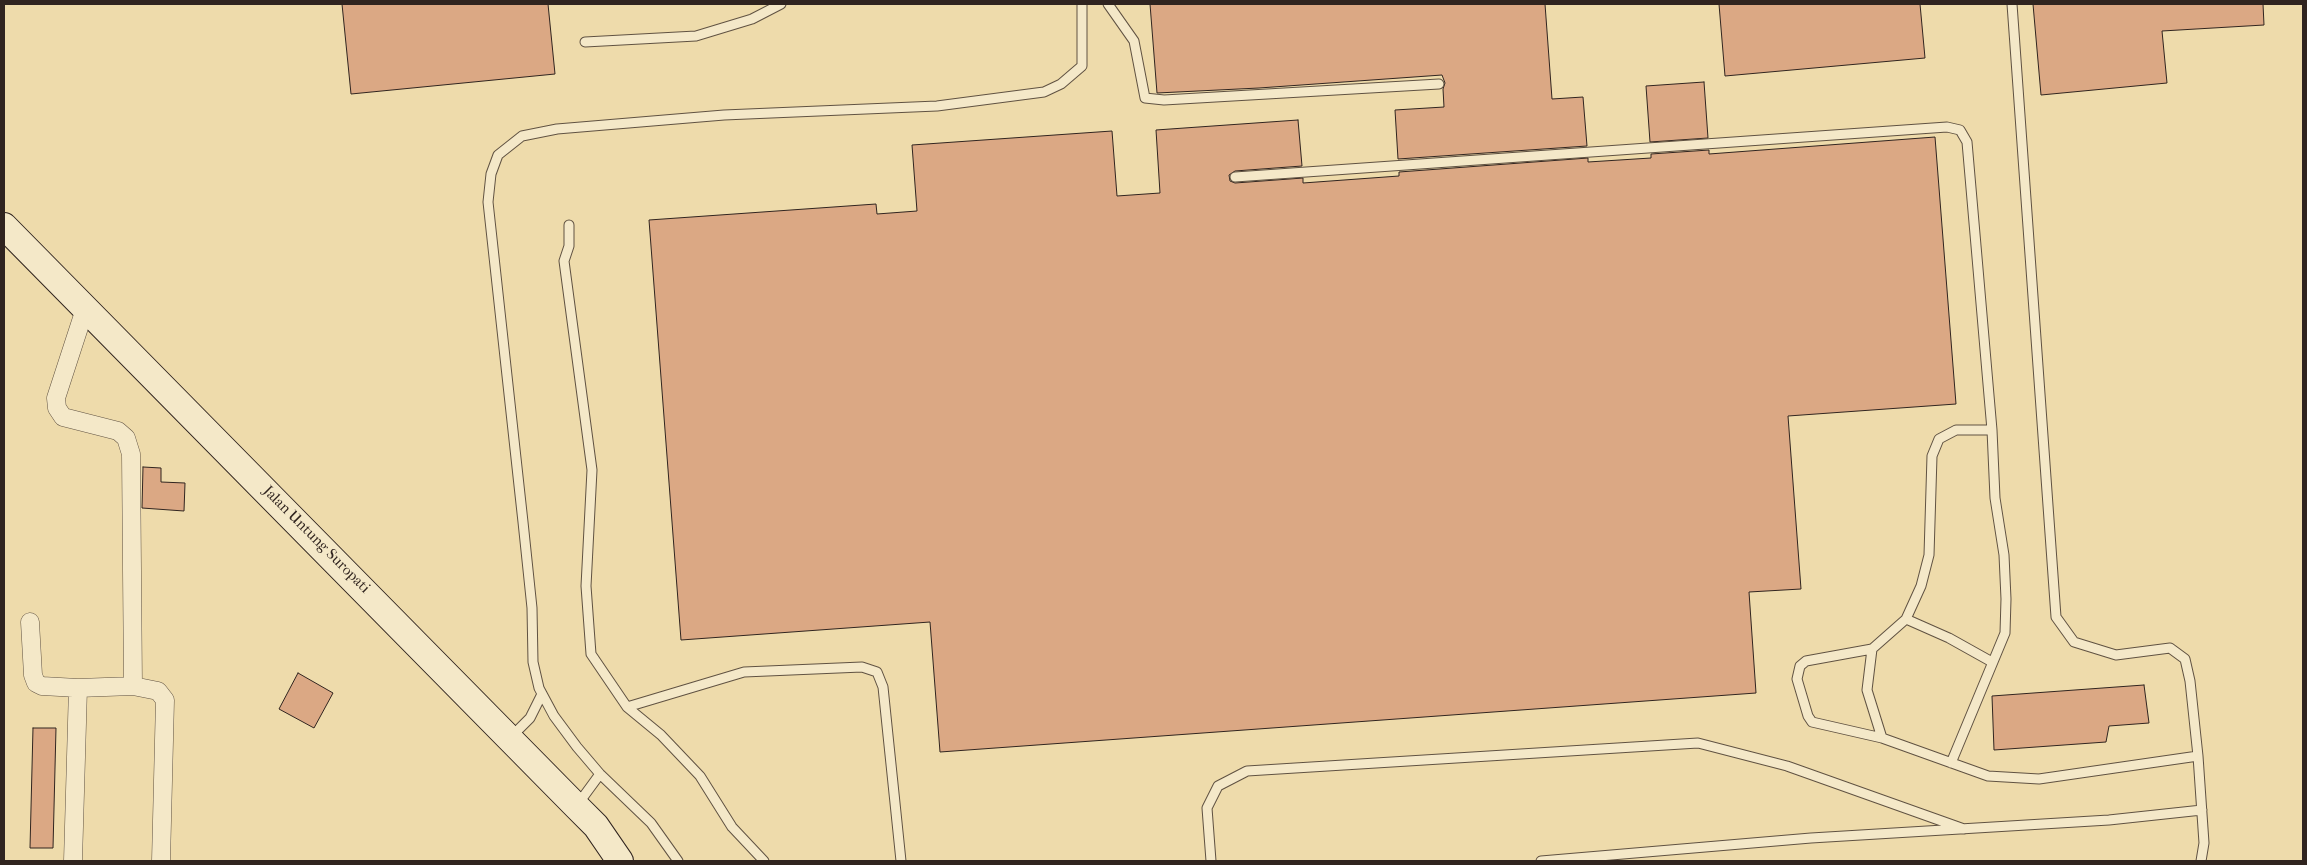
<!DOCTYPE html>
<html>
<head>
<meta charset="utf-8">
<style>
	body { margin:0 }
	#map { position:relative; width:2307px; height:865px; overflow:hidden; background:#eedbab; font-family:"IM FELL French Canon",serif }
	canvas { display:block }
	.frame { position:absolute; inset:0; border:5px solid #30241f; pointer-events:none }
</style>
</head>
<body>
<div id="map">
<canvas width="2307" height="865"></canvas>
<div class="frame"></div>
</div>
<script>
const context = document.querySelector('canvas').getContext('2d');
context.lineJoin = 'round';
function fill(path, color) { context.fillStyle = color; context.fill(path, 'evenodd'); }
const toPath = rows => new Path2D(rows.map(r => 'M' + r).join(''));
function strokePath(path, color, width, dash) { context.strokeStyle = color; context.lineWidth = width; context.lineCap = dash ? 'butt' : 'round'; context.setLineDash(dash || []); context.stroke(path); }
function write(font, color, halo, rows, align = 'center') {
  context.font = font + ' "IM FELL French Canon",serif'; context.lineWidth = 4; context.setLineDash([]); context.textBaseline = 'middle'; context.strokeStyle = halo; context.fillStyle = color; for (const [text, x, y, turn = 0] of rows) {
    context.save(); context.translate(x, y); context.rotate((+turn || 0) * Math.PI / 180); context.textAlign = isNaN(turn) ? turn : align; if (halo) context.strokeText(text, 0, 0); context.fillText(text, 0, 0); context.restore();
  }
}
const building = toPath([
	[342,4,548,4,555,74,351,94,342,4],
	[1150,4,1545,4,1552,99,1583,97,1587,146,1398,159,1395,110,1444,107,1443,89,1445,83,1442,75,1259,88,1157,93,1150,4],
	[1719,4,1920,4,1925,58,1725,76,1719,4],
	[2033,4,2263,4,2264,25,2162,31,2167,83,2041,95,2033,4],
	[1704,82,1708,138,1650,142,1646,86,1704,82],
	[1298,120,1302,166,1235,171,1229,175,1230,181,1235,183,1303,178,1303,183,1399,176,1399,172,1588,158,1588,162,1651,158,1651,154,1709,150,1709,154,1935,137,1956,404,1788,416,1801,589,1749,592,1756,693,940,752,930,622,681,640,649,220,876,204,877,214,917,211,912,145,1112,131,1117,196,1160,193,1156,130,1298,120],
	[143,467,161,468,161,482,185,483,184,511,142,508,143,467],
	[298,673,333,693,314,728,279,709,298,673],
	[2144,685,2149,723,2109,726,2106,742,1994,750,1992,696,2144,685],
	[33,728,56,728,53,848,30,848,33,728]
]);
const service = toPath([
	[1108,4,1134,41,1145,98,1164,100,1439,84],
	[2012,4,2056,617,2074,642,2116,655,2170,648,2185,659,2190,681,2198,756,2204,843,2201,861],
	[585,42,696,36,752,19,781,4],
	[1235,177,1947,127,1960,130,1967,142,1992,430],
	[569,225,569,246,564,261,592,470,586,586,591,654,627,707,661,735,700,776,732,827,764,861],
	[1906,619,1921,586,1929,555,1932,456,1939,439,1956,430,1992,430,1995,498,2004,555,2006,599,2005,633,1951,763],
	[1872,649,1806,661,1800,666,1797,679,1808,716,1812,722,1882,738,1988,776,2039,779,2198,756],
	[627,707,744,672,862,667,877,672,883,687,901,861],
	[510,738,530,718,542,694],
	[1882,738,1867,690,1872,649,1906,619,1949,638,1992,662],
	[578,804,600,774],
	[678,861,651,823,600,774,577,747,554,716,539,688,533,662,532,608,523,522,488,202,491,174,498,155,522,136,557,129,724,115,937,106,1044,92,1061,84,1082,66,1082,4],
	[1211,861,1207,808,1218,786,1247,771,1698,743,1787,766,1964,829],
	[1541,861,1811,838,2109,820,2202,810]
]);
const minor = toPath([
	[85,309,56,398,57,408,63,417,118,431,126,438,131,454,133,686,158,691,165,700,161,861],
	[30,622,33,675,36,683,42,686,78,688],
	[73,861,78,688,133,686]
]);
const secondary = toPath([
	[4,226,576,806,596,826,620,861]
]);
const streetNames = [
	["Jalan Untung Suropati",316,540,45]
];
fill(building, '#dba884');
strokePath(building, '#30241f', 1);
strokePath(service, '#605242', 11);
strokePath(minor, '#605242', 19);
strokePath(secondary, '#30241f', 28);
strokePath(service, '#f4e8c8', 9);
strokePath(minor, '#f4e8c8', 18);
strokePath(secondary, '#f4e8c8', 26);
write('15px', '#30241f', '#f4e8c8', streetNames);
</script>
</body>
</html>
